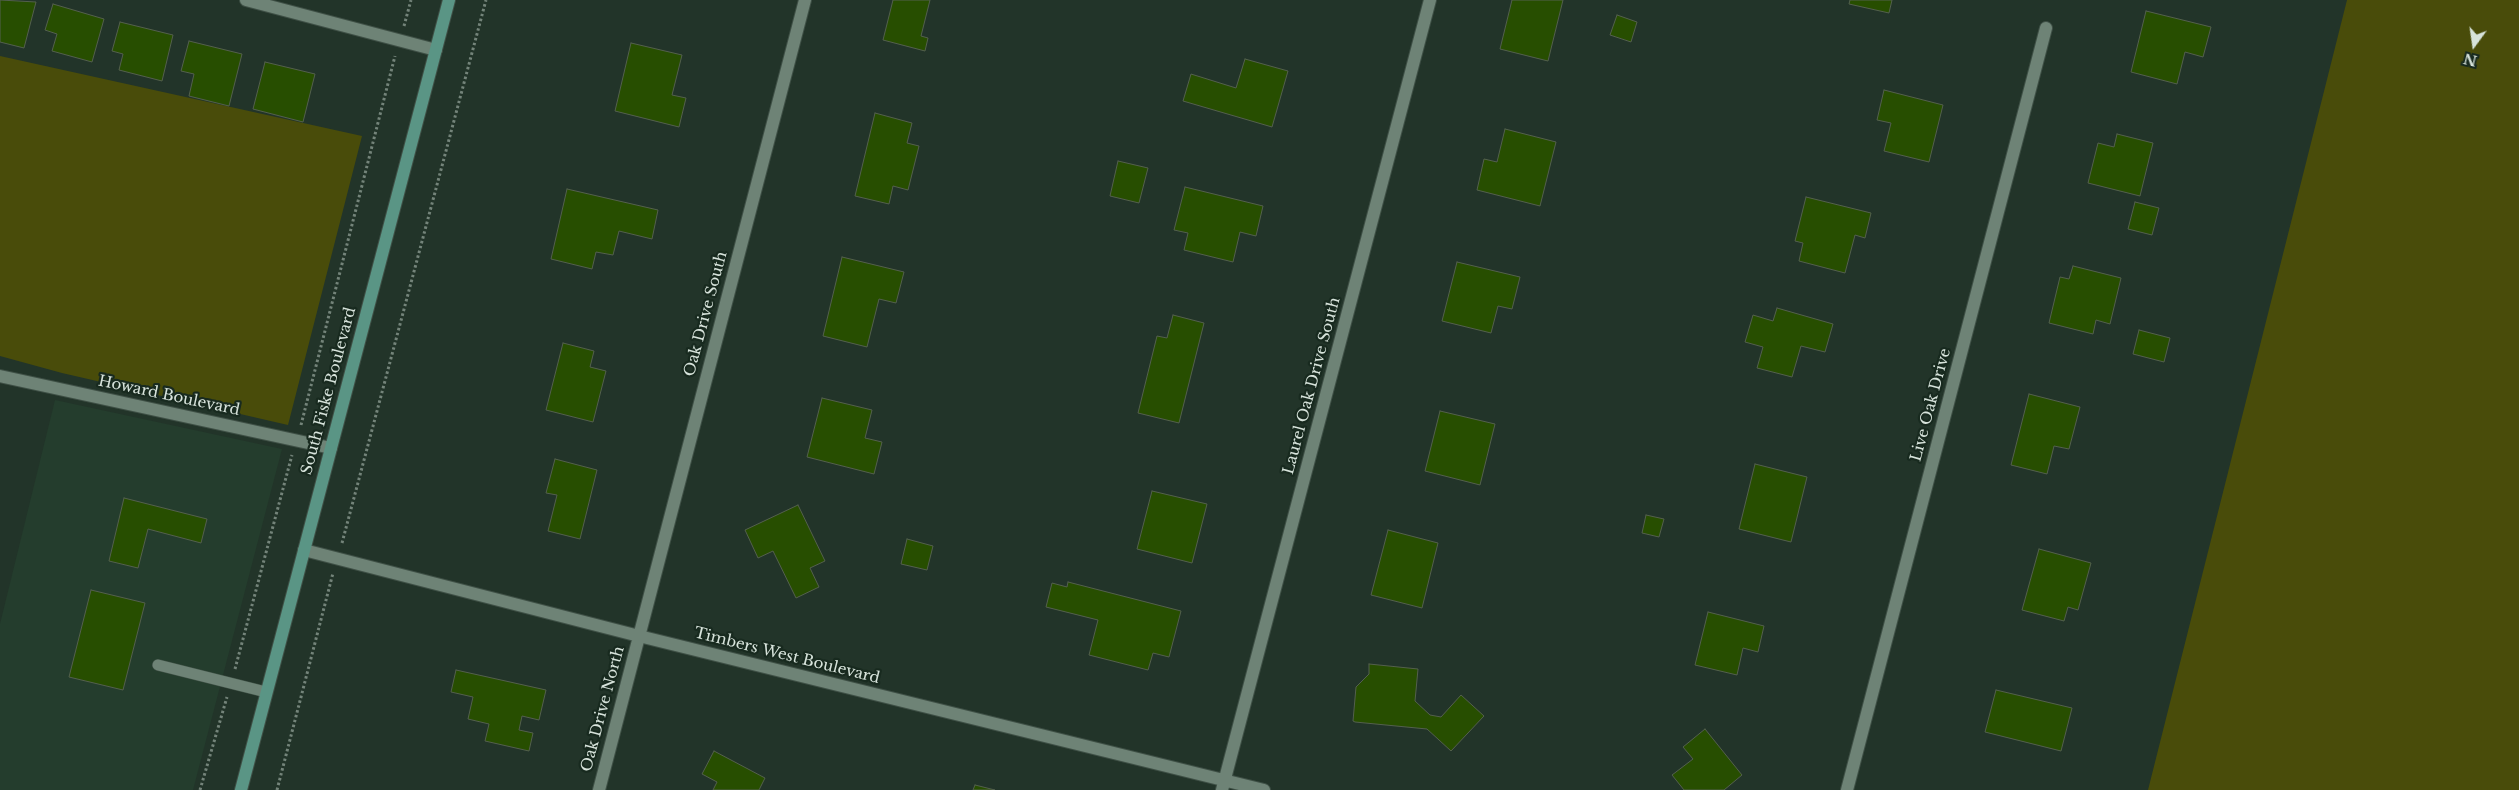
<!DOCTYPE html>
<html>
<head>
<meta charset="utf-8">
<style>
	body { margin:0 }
	#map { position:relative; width:2519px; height:790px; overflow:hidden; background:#223429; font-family:"Libre Baskerville",serif }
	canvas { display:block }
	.north { position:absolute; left:2449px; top:20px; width:50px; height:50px; -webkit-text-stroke:4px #182a1f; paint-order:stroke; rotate:194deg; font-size:14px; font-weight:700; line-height:20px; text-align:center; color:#d7e3db }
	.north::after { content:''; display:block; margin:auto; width:18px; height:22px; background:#d7e3db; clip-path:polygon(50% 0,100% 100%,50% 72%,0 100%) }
</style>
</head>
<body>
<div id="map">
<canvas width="2519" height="790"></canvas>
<div class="north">N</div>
</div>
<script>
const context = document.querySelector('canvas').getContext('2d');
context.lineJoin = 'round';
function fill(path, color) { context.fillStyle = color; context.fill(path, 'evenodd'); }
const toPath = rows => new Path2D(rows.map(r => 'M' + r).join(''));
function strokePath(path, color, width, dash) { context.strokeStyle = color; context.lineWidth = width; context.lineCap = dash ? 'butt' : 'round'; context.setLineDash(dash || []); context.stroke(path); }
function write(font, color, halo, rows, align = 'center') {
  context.font = font + ' "Libre Baskerville",serif'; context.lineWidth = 4.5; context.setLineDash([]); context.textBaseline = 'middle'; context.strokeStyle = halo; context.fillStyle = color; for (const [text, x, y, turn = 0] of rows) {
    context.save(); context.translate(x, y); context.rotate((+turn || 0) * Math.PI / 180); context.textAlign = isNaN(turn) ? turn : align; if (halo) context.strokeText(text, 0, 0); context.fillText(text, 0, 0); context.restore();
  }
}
const built = toPath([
	[55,400,282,449,193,790,0,790,0,624]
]);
const green = toPath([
	[2347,0,2519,0,2519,790,2148,790],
	[0,56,362,136,288,425,62,373,0,356]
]);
const building = toPath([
	[0,0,36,2,24,48,0,42,0,0],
	[893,0,930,0,921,36,928,38,925,51,883,40,893,0],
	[1512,0,1563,0,1548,61,1500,49,1512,0],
	[1850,0,1892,0,1889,13,1849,4,1850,0],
	[53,4,104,19,92,62,52,51,57,34,45,30,53,4],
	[2146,11,2211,27,2203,57,2185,52,2177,84,2131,72,2146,11],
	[1617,15,1637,22,1631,42,1610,35,1617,15],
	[120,22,173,35,162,81,119,70,123,54,112,51,120,22],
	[189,41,242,54,229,106,189,96,194,74,181,71,189,41],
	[631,43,682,55,672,95,686,98,679,127,615,111,631,43],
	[1245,59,1288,71,1272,127,1183,101,1191,74,1236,88,1245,59],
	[265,62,315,74,303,122,253,109,265,62],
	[1884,90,1943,105,1929,162,1884,151,1891,123,1877,120,1884,90],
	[875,113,912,123,907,143,919,146,908,190,893,186,889,204,855,196,875,113],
	[1505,129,1556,142,1540,206,1477,190,1484,159,1497,162,1505,129],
	[2117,134,2153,143,2140,196,2088,183,2098,143,2114,147,2117,134],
	[1118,161,1148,168,1139,203,1110,196,1118,161],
	[1185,187,1263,206,1256,236,1240,232,1233,262,1184,250,1188,233,1174,230,1185,187],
	[567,189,658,210,652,239,619,231,613,255,596,252,592,269,551,259,567,189],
	[1806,197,1871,213,1865,238,1855,235,1845,273,1799,261,1803,243,1795,241,1806,197],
	[2135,202,2159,208,2152,235,2128,229,2135,202],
	[842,257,904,272,896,303,879,299,867,347,823,336,842,257],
	[1457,262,1520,277,1512,309,1498,306,1491,333,1442,321,1457,262],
	[2073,266,2121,278,2110,324,2096,320,2093,334,2049,323,2060,277,2069,279,2073,266],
	[1777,308,1833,324,1825,352,1801,346,1792,377,1757,368,1763,347,1745,342,1753,315,1773,321,1777,308],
	[1173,315,1204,323,1179,423,1138,413,1157,336,1167,338,1173,315],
	[2139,330,2170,338,2164,362,2133,354,2139,330],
	[563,343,594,351,590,367,606,371,593,422,546,410,563,343],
	[2029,394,2080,407,2069,449,2054,446,2047,474,2011,465,2029,394],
	[822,398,872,410,865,438,882,442,874,474,807,457,822,398],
	[1440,411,1495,424,1480,485,1425,471,1440,411],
	[555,459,597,470,580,539,548,531,557,495,546,493,555,459],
	[1755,464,1807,477,1791,542,1739,529,1755,464],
	[1152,491,1207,504,1192,563,1137,549,1152,491],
	[124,498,207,519,201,543,148,529,138,568,109,561,124,498],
	[798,505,825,561,810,568,819,587,796,598,773,551,758,558,745,530,798,505],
	[1646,515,1664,519,1659,537,1642,533,1646,515],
	[1388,530,1438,543,1422,608,1371,595,1388,530],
	[907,539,933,546,927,570,901,564,907,539],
	[2039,549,2091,563,2078,610,2068,607,2064,621,2022,610,2039,549],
	[1068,582,1181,611,1169,657,1153,653,1148,670,1089,655,1098,620,1046,607,1052,583,1067,587,1068,582],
	[91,590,145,603,123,690,69,677,91,590],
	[1708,612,1764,626,1758,652,1743,648,1737,675,1695,665,1708,612],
	[1369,664,1418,669,1415,701,1430,715,1441,717,1461,695,1484,716,1451,751,1427,729,1355,722,1353,721,1356,687,1369,674,1369,664],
	[456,670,546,690,539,720,522,716,519,730,533,733,529,751,485,741,489,724,468,719,473,697,451,692,456,670],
	[1996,690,2072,708,2061,751,1985,732,1996,690],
	[1705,729,1742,775,1724,790,1684,790,1672,775,1693,759,1683,747,1705,729],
	[714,751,765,778,759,790,713,790,717,782,702,774,714,751],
	[975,785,995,790,973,790,975,785]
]);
const path = toPath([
	[404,26,411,0],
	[301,425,395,56],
	[342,543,486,0],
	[235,669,292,455],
	[200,790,227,697],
	[277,790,333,573]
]);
const lane = toPath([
	[158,665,266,692]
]);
const street = toPath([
	[246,0,436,50],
	[0,376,331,448],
	[304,550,639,636,1264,790],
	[599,790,805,0],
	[1222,790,1430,0],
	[1847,790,2046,28]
]);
const secondary = toPath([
	[241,790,449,0]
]);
const streetNames = [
	["Oak Drive South",706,314,-75],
	["Laurel Oak Drive South",1312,386,-75],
	["South Fiske Boulevard",329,391,-75],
	["Howard Boulevard",169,396,12],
	["Live Oak Drive",1931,405,-75],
	["Timbers West Boulevard",787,656,14],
	["Oak Drive North",603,709,-75]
];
fill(built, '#243d2d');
fill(green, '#494c0a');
fill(building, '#274e00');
strokePath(building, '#54604e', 1);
strokePath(lane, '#3f5046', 12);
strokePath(street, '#3f5046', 14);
strokePath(secondary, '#3f5046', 14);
strokePath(path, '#74847a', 3, [2.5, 2.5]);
strokePath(lane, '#6e8376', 11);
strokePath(street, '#6e8376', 12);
strokePath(secondary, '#5a9585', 12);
write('15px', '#d7e3db', '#182a1f', streetNames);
</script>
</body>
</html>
